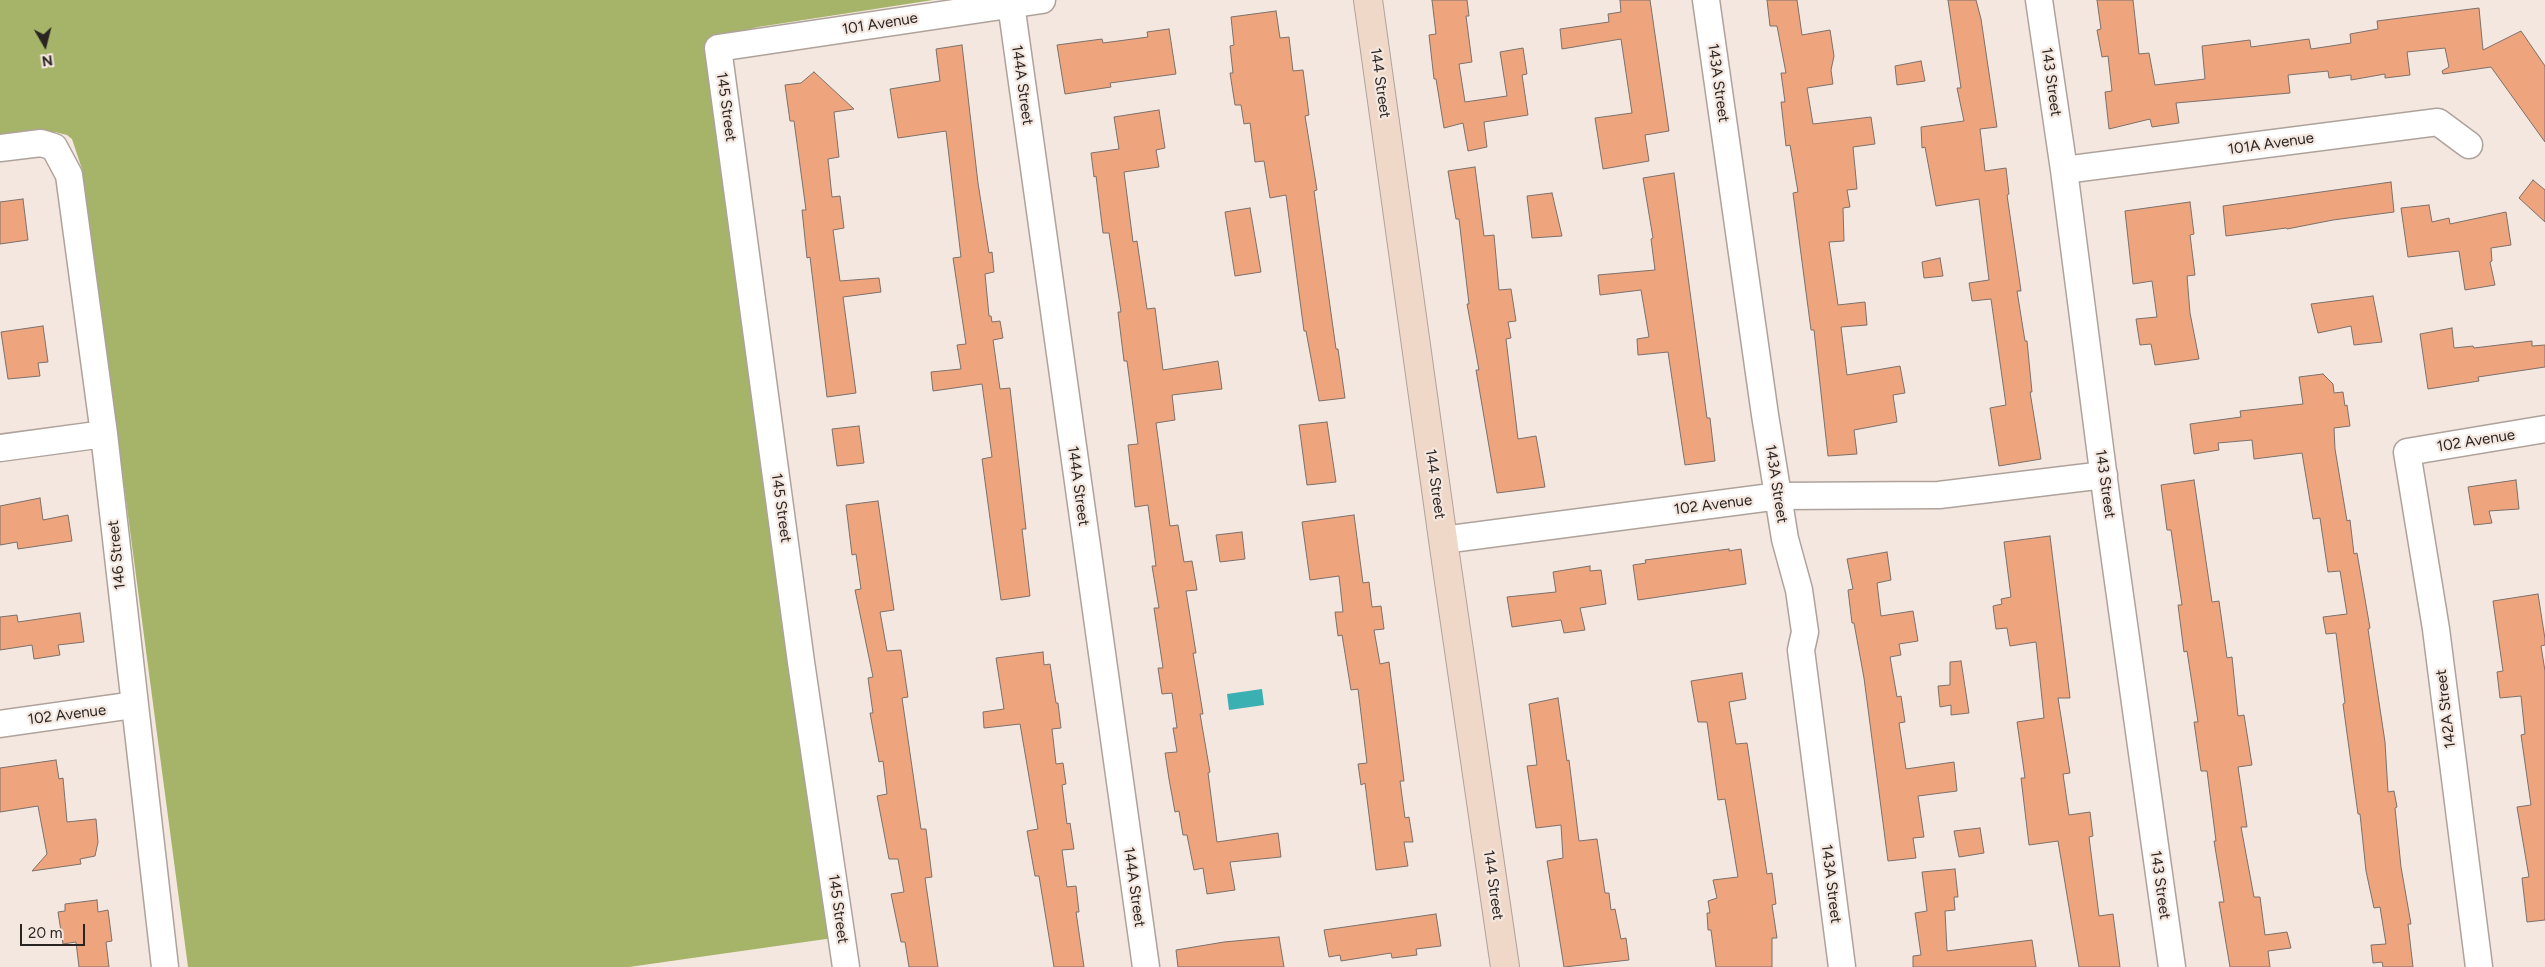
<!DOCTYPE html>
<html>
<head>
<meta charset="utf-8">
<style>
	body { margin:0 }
	#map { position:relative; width:2545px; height:967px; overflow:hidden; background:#f4e7df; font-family:Figtree,sans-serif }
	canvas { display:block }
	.north { position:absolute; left:20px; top:20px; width:50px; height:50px; -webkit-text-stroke:4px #f4e7df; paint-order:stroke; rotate:172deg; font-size:14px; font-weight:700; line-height:20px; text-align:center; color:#2a2523 }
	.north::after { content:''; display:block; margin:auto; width:18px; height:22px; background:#2a2523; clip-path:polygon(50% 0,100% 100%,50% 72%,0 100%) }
	.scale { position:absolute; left:20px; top:924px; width:65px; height:22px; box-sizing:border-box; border:2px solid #2a2523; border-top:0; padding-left:6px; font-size:15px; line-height:18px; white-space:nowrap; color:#2a2523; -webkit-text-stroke:4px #f4e7df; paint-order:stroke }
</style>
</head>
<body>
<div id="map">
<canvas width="2545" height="967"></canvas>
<div class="north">N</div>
<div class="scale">20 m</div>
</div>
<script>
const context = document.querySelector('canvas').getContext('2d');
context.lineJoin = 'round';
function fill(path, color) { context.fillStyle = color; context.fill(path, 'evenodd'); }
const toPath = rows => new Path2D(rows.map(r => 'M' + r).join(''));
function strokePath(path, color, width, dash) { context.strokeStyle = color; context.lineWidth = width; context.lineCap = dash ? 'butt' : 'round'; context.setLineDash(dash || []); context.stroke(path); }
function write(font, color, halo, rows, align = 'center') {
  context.font = font + ' Figtree,sans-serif'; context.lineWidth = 4.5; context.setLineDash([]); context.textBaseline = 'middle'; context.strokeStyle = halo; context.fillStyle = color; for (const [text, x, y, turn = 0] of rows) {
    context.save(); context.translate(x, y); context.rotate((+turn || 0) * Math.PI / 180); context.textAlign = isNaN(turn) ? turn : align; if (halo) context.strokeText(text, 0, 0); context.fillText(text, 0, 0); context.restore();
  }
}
const forest = toPath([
	[0,0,933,0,758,27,739,32,729,41,833,938,629,967,188,967,82,169,72,139,67,135,55,132,0,140]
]);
const water = toPath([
	[1262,689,1264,705,1229,710,1227,694]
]);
const building = toPath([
	[1432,0,1467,0,1469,16,1466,16,1472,62,1459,64,1465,102,1507,96,1500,52,1523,48,1527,74,1522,75,1528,115,1484,122,1487,147,1468,151,1463,123,1444,128,1436,79,1434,79,1429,35,1436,34,1432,0],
	[1620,0,1650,0,1669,131,1645,135,1649,161,1603,169,1595,118,1632,113,1621,39,1562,49,1560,29,1609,22,1608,14,1621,12,1620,0],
	[1767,0,1797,0,1802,35,1830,30,1834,56,1831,70,1833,84,1807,88,1813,124,1871,117,1875,144,1853,147,1857,189,1847,190,1850,207,1843,208,1844,241,1829,242,1838,305,1865,302,1867,325,1841,327,1847,375,1900,366,1905,393,1893,395,1897,422,1854,430,1857,454,1828,456,1814,330,1811,330,1793,193,1798,192,1790,145,1786,146,1781,102,1785,102,1781,73,1786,73,1777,26,1770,26,1767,0],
	[1948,0,1976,0,1981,19,1997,127,1980,129,1985,171,2006,168,2009,194,2007,195,2021,291,2017,291,2025,341,2027,341,2032,392,2030,392,2041,459,1999,466,1990,408,2006,405,1991,299,1972,301,1969,283,1989,280,1979,199,1936,206,1925,147,1922,148,1921,127,1964,121,1957,88,1961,88,1948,0],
	[2097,0,2133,0,2139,54,2149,53,2155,85,2205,79,2202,46,2250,40,2251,47,2309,39,2311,49,2351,43,2350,34,2378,29,2377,21,2479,8,2483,50,2521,31,2545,66,2545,142,2491,67,2443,74,2442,71,2449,67,2445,48,2407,52,2410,75,2385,78,2385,74,2351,80,2351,75,2329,78,2328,71,2288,75,2290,93,2176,103,2179,123,2152,127,2150,119,2109,129,2105,92,2112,91,2108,56,2102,57,2097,30,2101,29,2097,0],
	[1276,11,1280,38,1289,37,1293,71,1303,70,1309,115,1305,116,1317,190,1314,191,1336,349,1338,349,1345,398,1319,401,1306,331,1304,331,1286,195,1270,198,1264,161,1255,162,1250,123,1244,124,1241,105,1235,105,1230,73,1233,73,1230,46,1234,45,1231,17,1276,11],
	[1169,29,1176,74,1110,83,1111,87,1065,94,1057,45,1102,39,1103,43,1148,37,1147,32,1169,29],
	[962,45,978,183,989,253,992,252,994,272,985,274,989,316,991,316,992,322,1000,321,1003,338,993,340,1000,389,1010,388,1026,529,1022,529,1030,596,1001,600,982,459,992,457,982,384,933,391,931,372,961,369,957,345,966,344,953,258,961,257,946,131,898,138,890,89,940,81,936,49,962,45],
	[1921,61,1925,81,1897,85,1895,66,1921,61],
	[814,72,854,109,834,112,839,157,828,159,832,197,840,196,844,228,833,230,840,281,879,278,881,292,843,297,856,393,827,397,810,257,807,258,802,210,806,210,794,121,790,121,785,85,801,83,814,72],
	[1159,110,1165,148,1156,150,1159,167,1124,172,1133,242,1137,241,1147,309,1155,308,1163,370,1218,361,1222,389,1172,395,1175,420,1156,423,1170,526,1178,525,1184,562,1192,561,1197,590,1186,591,1196,653,1193,653,1203,714,1200,714,1210,772,1208,773,1217,842,1278,833,1281,857,1230,862,1235,890,1207,894,1203,868,1194,870,1187,835,1183,835,1179,811,1175,812,1169,779,1165,753,1177,752,1173,728,1177,728,1172,693,1162,694,1158,668,1163,668,1154,608,1159,608,1152,566,1156,566,1148,505,1135,507,1128,445,1138,444,1127,361,1124,361,1118,312,1121,312,1109,233,1103,233,1096,176,1094,177,1091,153,1119,149,1114,117,1159,110],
	[1475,167,1484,236,1494,235,1499,290,1511,289,1516,321,1508,322,1511,338,1506,339,1518,439,1536,436,1545,487,1497,493,1476,370,1479,370,1467,304,1469,304,1459,219,1456,219,1448,171,1475,167],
	[1674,173,1707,418,1710,418,1715,461,1685,465,1668,352,1638,355,1637,339,1649,337,1641,290,1600,295,1598,275,1655,270,1651,239,1653,238,1643,178,1674,173],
	[2533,180,2545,190,2545,222,2519,198,2533,180],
	[2391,182,2394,212,2333,220,2287,229,2286,228,2226,236,2223,206,2391,182],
	[1552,193,1562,236,1532,238,1527,196,1552,193],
	[23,199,28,240,0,244,0,202,23,199],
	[2190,202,2194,234,2190,235,2195,275,2187,276,2190,313,2199,359,2155,365,2151,344,2140,345,2136,319,2157,317,2152,281,2133,284,2125,211,2190,202],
	[2429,205,2432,222,2449,218,2450,224,2506,212,2511,245,2491,248,2492,261,2490,262,2495,285,2465,290,2459,251,2408,257,2401,208,2429,205],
	[1250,208,1261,272,1235,276,1225,212,1250,208],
	[1940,258,1943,276,1924,278,1922,262,1940,258],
	[2373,296,2382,342,2354,345,2351,326,2318,333,2311,304,2373,296],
	[43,326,48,362,38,363,40,376,8,379,1,332,43,326],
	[2452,328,2454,348,2473,346,2474,348,2532,341,2532,346,2545,345,2545,367,2478,377,2479,381,2428,389,2420,334,2452,328],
	[2323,374,2333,384,2334,393,2343,392,2345,406,2347,405,2350,426,2334,428,2335,449,2347,521,2350,520,2354,554,2357,553,2370,628,2368,629,2385,742,2388,792,2394,791,2397,807,2395,808,2401,867,2411,924,2408,924,2413,967,2383,967,2382,962,2373,963,2371,945,2386,944,2380,907,2374,908,2366,871,2360,814,2358,814,2343,704,2345,703,2336,633,2326,634,2323,617,2347,614,2340,571,2328,572,2320,518,2313,519,2302,453,2254,459,2252,440,2218,443,2219,450,2194,454,2190,424,2241,417,2240,411,2303,404,2299,377,2323,374],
	[1327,422,1336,482,1307,485,1299,425,1327,422],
	[859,426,864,463,837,466,832,429,859,426],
	[2194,480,2212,602,2219,601,2227,658,2232,657,2238,716,2244,715,2252,765,2238,767,2247,827,2241,827,2254,897,2260,897,2265,935,2287,932,2291,948,2268,951,2270,967,2230,967,2219,902,2224,902,2214,841,2216,841,2207,771,2201,771,2194,722,2198,722,2187,651,2184,652,2178,605,2182,605,2171,530,2167,530,2161,485,2194,480],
	[2516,480,2519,509,2489,511,2492,523,2474,525,2468,487,2516,480],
	[40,498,43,520,68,515,72,541,18,549,17,542,0,545,0,506,40,498],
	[878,501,894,610,880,612,887,651,901,650,908,697,902,698,921,829,926,829,932,877,925,878,938,967,909,967,905,942,901,942,891,894,904,892,898,859,889,859,877,796,887,794,883,761,879,762,870,713,873,713,868,678,873,677,855,590,861,589,856,554,852,555,846,505,878,501],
	[1354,515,1363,583,1369,582,1372,607,1381,606,1384,629,1374,630,1380,664,1389,662,1404,781,1400,781,1405,818,1409,817,1413,842,1404,842,1408,866,1376,870,1365,783,1361,785,1358,764,1367,763,1358,689,1351,690,1342,635,1338,636,1335,612,1343,612,1339,576,1310,580,1302,522,1354,515],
	[1242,532,1245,559,1220,562,1216,535,1242,532],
	[2050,536,2070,698,2058,698,2070,773,2063,774,2069,815,2090,812,2093,836,2089,837,2099,916,2113,914,2120,967,2079,967,2058,841,2029,845,2021,778,2025,778,2017,722,2044,718,2036,642,2010,646,2007,628,1996,629,1993,606,2002,604,2001,599,2011,597,2004,542,2050,536],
	[1729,549,1729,551,1741,549,1746,584,1638,600,1633,565,1646,563,1645,560,1729,549],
	[1887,552,1891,580,1877,583,1881,616,1913,611,1918,641,1899,644,1901,655,1890,657,1897,697,1901,696,1905,722,1899,723,1906,769,1954,762,1957,791,1918,796,1924,837,1913,838,1916,858,1888,861,1864,678,1854,623,1852,623,1848,590,1853,589,1847,559,1887,552],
	[1590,566,1590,571,1601,570,1606,604,1580,608,1585,630,1564,633,1561,620,1512,627,1507,597,1556,592,1553,572,1590,566],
	[2538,594,2545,639,2545,645,2541,646,2545,671,2545,920,2527,922,2522,878,2529,877,2517,807,2531,805,2521,735,2525,734,2521,696,2500,698,2497,672,2503,671,2493,601,2538,594],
	[80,613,84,642,58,645,60,655,34,659,32,645,0,650,0,617,17,615,18,622,80,613],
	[1043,652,1044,665,1050,664,1056,703,1058,703,1061,728,1052,729,1056,764,1063,763,1066,784,1062,785,1067,824,1070,823,1074,849,1062,850,1067,887,1076,886,1079,912,1076,912,1084,967,1054,967,1039,876,1035,876,1027,831,1038,829,1020,724,984,728,983,712,1004,709,996,658,1043,652],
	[1961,661,1969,713,1951,715,1951,705,1940,707,1938,686,1950,685,1950,662,1961,661],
	[1742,673,1746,699,1729,702,1736,744,1747,743,1767,874,1772,873,1776,904,1772,905,1777,938,1772,938,1772,967,1716,967,1711,930,1708,930,1707,913,1710,913,1708,901,1717,898,1713,880,1738,877,1725,799,1718,800,1707,722,1698,722,1691,681,1742,673],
	[1558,698,1567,761,1569,760,1579,841,1597,839,1605,893,1609,893,1611,910,1615,909,1621,939,1626,938,1629,960,1564,967,1547,861,1563,858,1561,825,1536,828,1527,766,1537,765,1529,704,1558,698],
	[56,760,59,779,63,778,67,822,96,819,98,842,95,856,80,859,81,864,32,871,47,854,38,806,0,812,0,768,56,760],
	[1980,828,1984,853,1959,857,1954,831,1980,828],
	[1955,869,1958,897,1954,897,1955,910,1945,911,1947,951,2032,940,2036,967,1913,967,1913,956,1921,955,1915,913,1927,911,1922,872,1955,869],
	[97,900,98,912,108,910,112,941,106,942,109,967,79,967,76,942,63,944,58,912,65,911,65,904,97,900],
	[1436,914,1441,946,1416,949,1417,955,1392,958,1391,953,1341,961,1340,955,1329,957,1324,930,1436,914],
	[1279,937,1284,967,1178,967,1176,950,1224,942,1279,937]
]);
const street = toPath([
	[1706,0,1765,415,1785,539,1799,590,1805,632,1801,650,1842,967],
	[2039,0,2064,170,2108,510,2172,967],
	[1011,4,1146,967],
	[0,148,41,143,54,147,69,175,104,434,165,967],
	[2064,170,2438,122,2469,145],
	[0,448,104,434],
	[1443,540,1779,496,1939,495,2104,475],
	[0,724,134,705],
	[846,967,801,662,718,48,1042,0],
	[2479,967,2436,629,2407,452,2545,429]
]);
const secondary = toPath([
	[1368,0,1445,554,1505,967]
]);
const streetNames = [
	["101 Avenue",880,24,-9],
	["143 Street",2051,82,82],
	["144 Street",1380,83,82],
	["143A Street",1718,83,82],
	["144A Street",1022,85,82],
	["145 Street",726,107,82],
	["101A Avenue",2271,144,-8],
	["102 Avenue",2476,441,-9],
	["144 Street",1435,484,82],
	["143A Street",1776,484,81],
	["143 Street",2105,484,82],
	["144A Street",1078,486,82],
	["102 Avenue",1713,505,-7],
	["145 Street",781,508,82],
	["146 Street",117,555,-96],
	["142A Street",2446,709,-97],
	["102 Avenue",67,715,-7],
	["143A Street",1831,884,83],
	["144 Street",1493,885,82],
	["143 Street",2160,885,82],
	["144A Street",1134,887,82],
	["145 Street",838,909,82]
];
fill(forest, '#a5b468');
fill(water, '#3bb0b2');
fill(building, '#eea57e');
strokePath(building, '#7c706a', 1);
strokePath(street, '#afa29b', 29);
strokePath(secondary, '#afa29b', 30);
strokePath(street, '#fff', 26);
strokePath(secondary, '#efd8c7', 28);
write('15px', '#2a2523', '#f4e7df', streetNames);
</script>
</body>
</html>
